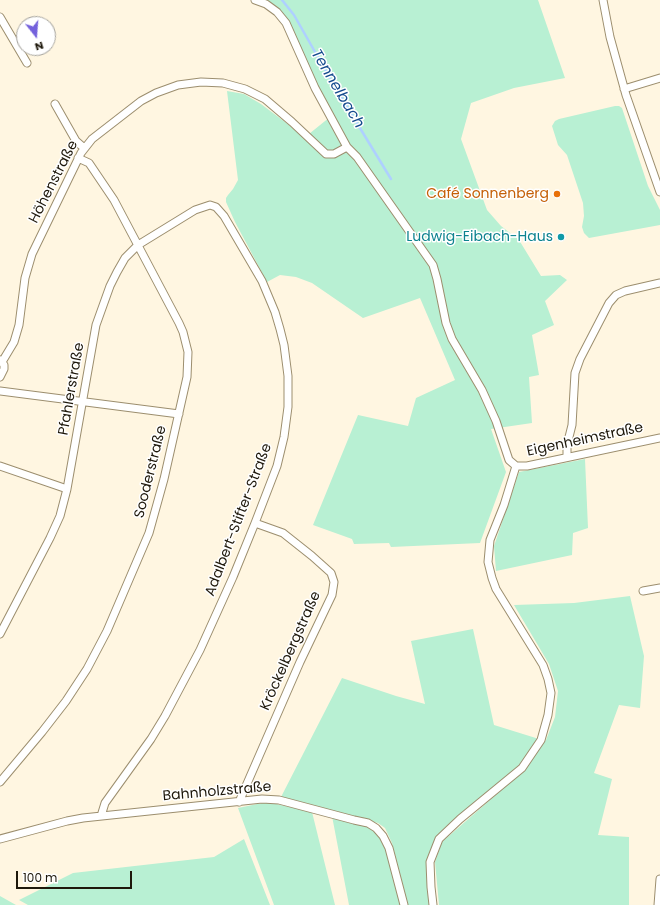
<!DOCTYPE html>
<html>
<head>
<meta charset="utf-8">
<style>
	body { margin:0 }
	#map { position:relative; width:660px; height:905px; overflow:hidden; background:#fff6e1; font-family:Poppins,sans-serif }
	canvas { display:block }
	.north { position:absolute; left:16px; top:16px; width:40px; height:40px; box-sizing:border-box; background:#fff; border:1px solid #a5a39d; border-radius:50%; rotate:163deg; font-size:11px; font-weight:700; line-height:16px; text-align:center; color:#1e180b }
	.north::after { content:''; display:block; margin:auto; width:14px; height:18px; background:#7461dc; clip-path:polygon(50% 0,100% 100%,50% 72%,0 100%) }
	.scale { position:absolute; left:16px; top:871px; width:116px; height:18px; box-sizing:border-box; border:2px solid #1e180b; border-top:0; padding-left:5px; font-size:12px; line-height:14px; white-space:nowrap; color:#1e180b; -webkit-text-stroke:3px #fff; paint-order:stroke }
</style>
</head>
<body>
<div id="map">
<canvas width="660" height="905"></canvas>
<div class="north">N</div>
<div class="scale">100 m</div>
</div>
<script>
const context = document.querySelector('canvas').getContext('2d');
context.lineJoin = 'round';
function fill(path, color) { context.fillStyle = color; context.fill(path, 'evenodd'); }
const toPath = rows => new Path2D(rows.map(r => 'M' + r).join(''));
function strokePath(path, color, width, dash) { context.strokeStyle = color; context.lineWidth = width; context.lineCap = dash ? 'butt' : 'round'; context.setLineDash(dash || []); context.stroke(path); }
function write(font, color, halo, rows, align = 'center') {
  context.font = font + ' Poppins,sans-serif'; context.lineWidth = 3; context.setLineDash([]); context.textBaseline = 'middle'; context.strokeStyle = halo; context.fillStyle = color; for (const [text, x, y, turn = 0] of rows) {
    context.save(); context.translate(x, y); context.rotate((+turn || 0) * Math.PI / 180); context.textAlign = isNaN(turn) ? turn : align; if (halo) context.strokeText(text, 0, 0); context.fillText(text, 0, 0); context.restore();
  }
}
const green = toPath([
	[255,0,538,0,565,78,514,88,471,103,461,139,487,210,501,226,519,240,541,276,560,275,567,280,545,301,554,325,532,335,539,375,529,377,532,423,491,429,506,472,480,543,391,547,389,543,354,544,352,539,313,525,358,415,408,426,416,398,455,380,420,298,363,318,312,283,296,277,280,275,267,282,235,222,226,202,226,198,228,195,233,189,238,180,227,91,244,94,261,104,289,125,304,138,330,117,286,23],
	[615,106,619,106,622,108,648,186,660,210,660,225,589,238,584,233,582,227,584,216,583,203,567,155,558,145,552,126,555,121,559,119],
	[585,459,588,528,573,533,572,555,496,571,494,546,519,472],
	[630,596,644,656,640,708,619,705,594,773,612,779,598,835,629,837,629,905,439,905,435,862,442,842,522,772,546,740,555,717,558,691,549,664,514,605,574,603],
	[473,629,494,725,539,739,520,766,437,839,428,862,433,905,408,905,392,843,385,828,378,823,281,797,342,678,396,696,425,704,411,641],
	[267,802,312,812,335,905,274,905,238,808],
	[332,816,374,829,387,848,402,905,349,905],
	[244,839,270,905,28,905,19,900,73,873,214,857],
	[0,896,16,905,0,905]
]);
const stream = toPath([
	[282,0,294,15,335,87,391,179]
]);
const street = toPath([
	[255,0,266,4,277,12,286,23,315,88,347,147,357,157,433,265,437,279,446,323,452,339,482,390,496,421,509,460,516,466],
	[603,0,610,37,626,95,660,192],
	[0,17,27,63],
	[624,89,660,78],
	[55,104,76,141,84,148],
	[0,360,4,365,4,369,0,377],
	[2,362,14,342,19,325,25,278,32,254,81,153,92,139,141,101,156,93,178,85,201,82,223,83,245,89,265,99,292,122,326,154,334,154,347,147],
	[0,391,179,414],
	[567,457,567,445,572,425,575,373,580,359,609,303,616,295,625,291,660,283],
	[0,466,67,489],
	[516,466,527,466,660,438],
	[643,591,660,588],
	[0,634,50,538,60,516,67,489,96,325,110,286,117,272,125,258,138,245,195,210,210,205,216,207,224,216,262,281,275,312,280,329,284,345,288,376,288,407,284,437,277,466,255,523,233,577,200,650,165,716,151,739,105,803,101,816],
	[0,782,42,732,66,701,87,669,107,631,149,533,164,479,187,377,188,352,183,332,179,323,114,200,89,163,78,158],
	[239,802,300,662,332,595,334,582,331,573,312,556,283,533,255,523],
	[0,839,67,821,83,818,262,799,279,800,354,820,368,823,376,828,383,836,389,848,404,905],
	[433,905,431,887,430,862,439,839,460,819,522,768,541,740,548,715,551,693,548,679,543,665,496,589,492,578,488,562,490,540,504,505,516,466],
	[658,905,660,879]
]);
const markers = [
	[557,194,4,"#e8710a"],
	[561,237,4,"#0f9aa8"]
];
const streetNames = [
	["Höhenstraße",54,182,-63],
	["Pfahlerstraße",72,389,-80],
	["Eigenheimstraße",585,440,-12],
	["Sooderstraße",151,472,-76],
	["Adalbert-Stifter-Straße",239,520,-69],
	["Kröckelbergstraße",291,651,-66],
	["Bahnholzstraße",217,792,-5]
];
const foodNames = [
	["Café Sonnenberg",549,194]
];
const cultureNames = [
	["Ludwig-Eibach-Haus",553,237]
];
const waterNames = [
	["Tennelbach",337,89,59]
];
fill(green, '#b8f0d3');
strokePath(stream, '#aed0ff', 2.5);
strokePath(street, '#9c8e6e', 9);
strokePath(street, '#fff', 7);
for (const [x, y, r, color] of markers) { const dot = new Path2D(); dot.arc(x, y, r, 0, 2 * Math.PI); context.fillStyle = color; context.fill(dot); strokePath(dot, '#fff', 1.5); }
write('14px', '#1e180b', '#fff', streetNames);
write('14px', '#c56008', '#fff', foodNames, 'right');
write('14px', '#0d838f', '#fff', cultureNames, 'right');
write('italic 15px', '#154b8e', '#fff', waterNames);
</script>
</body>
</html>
